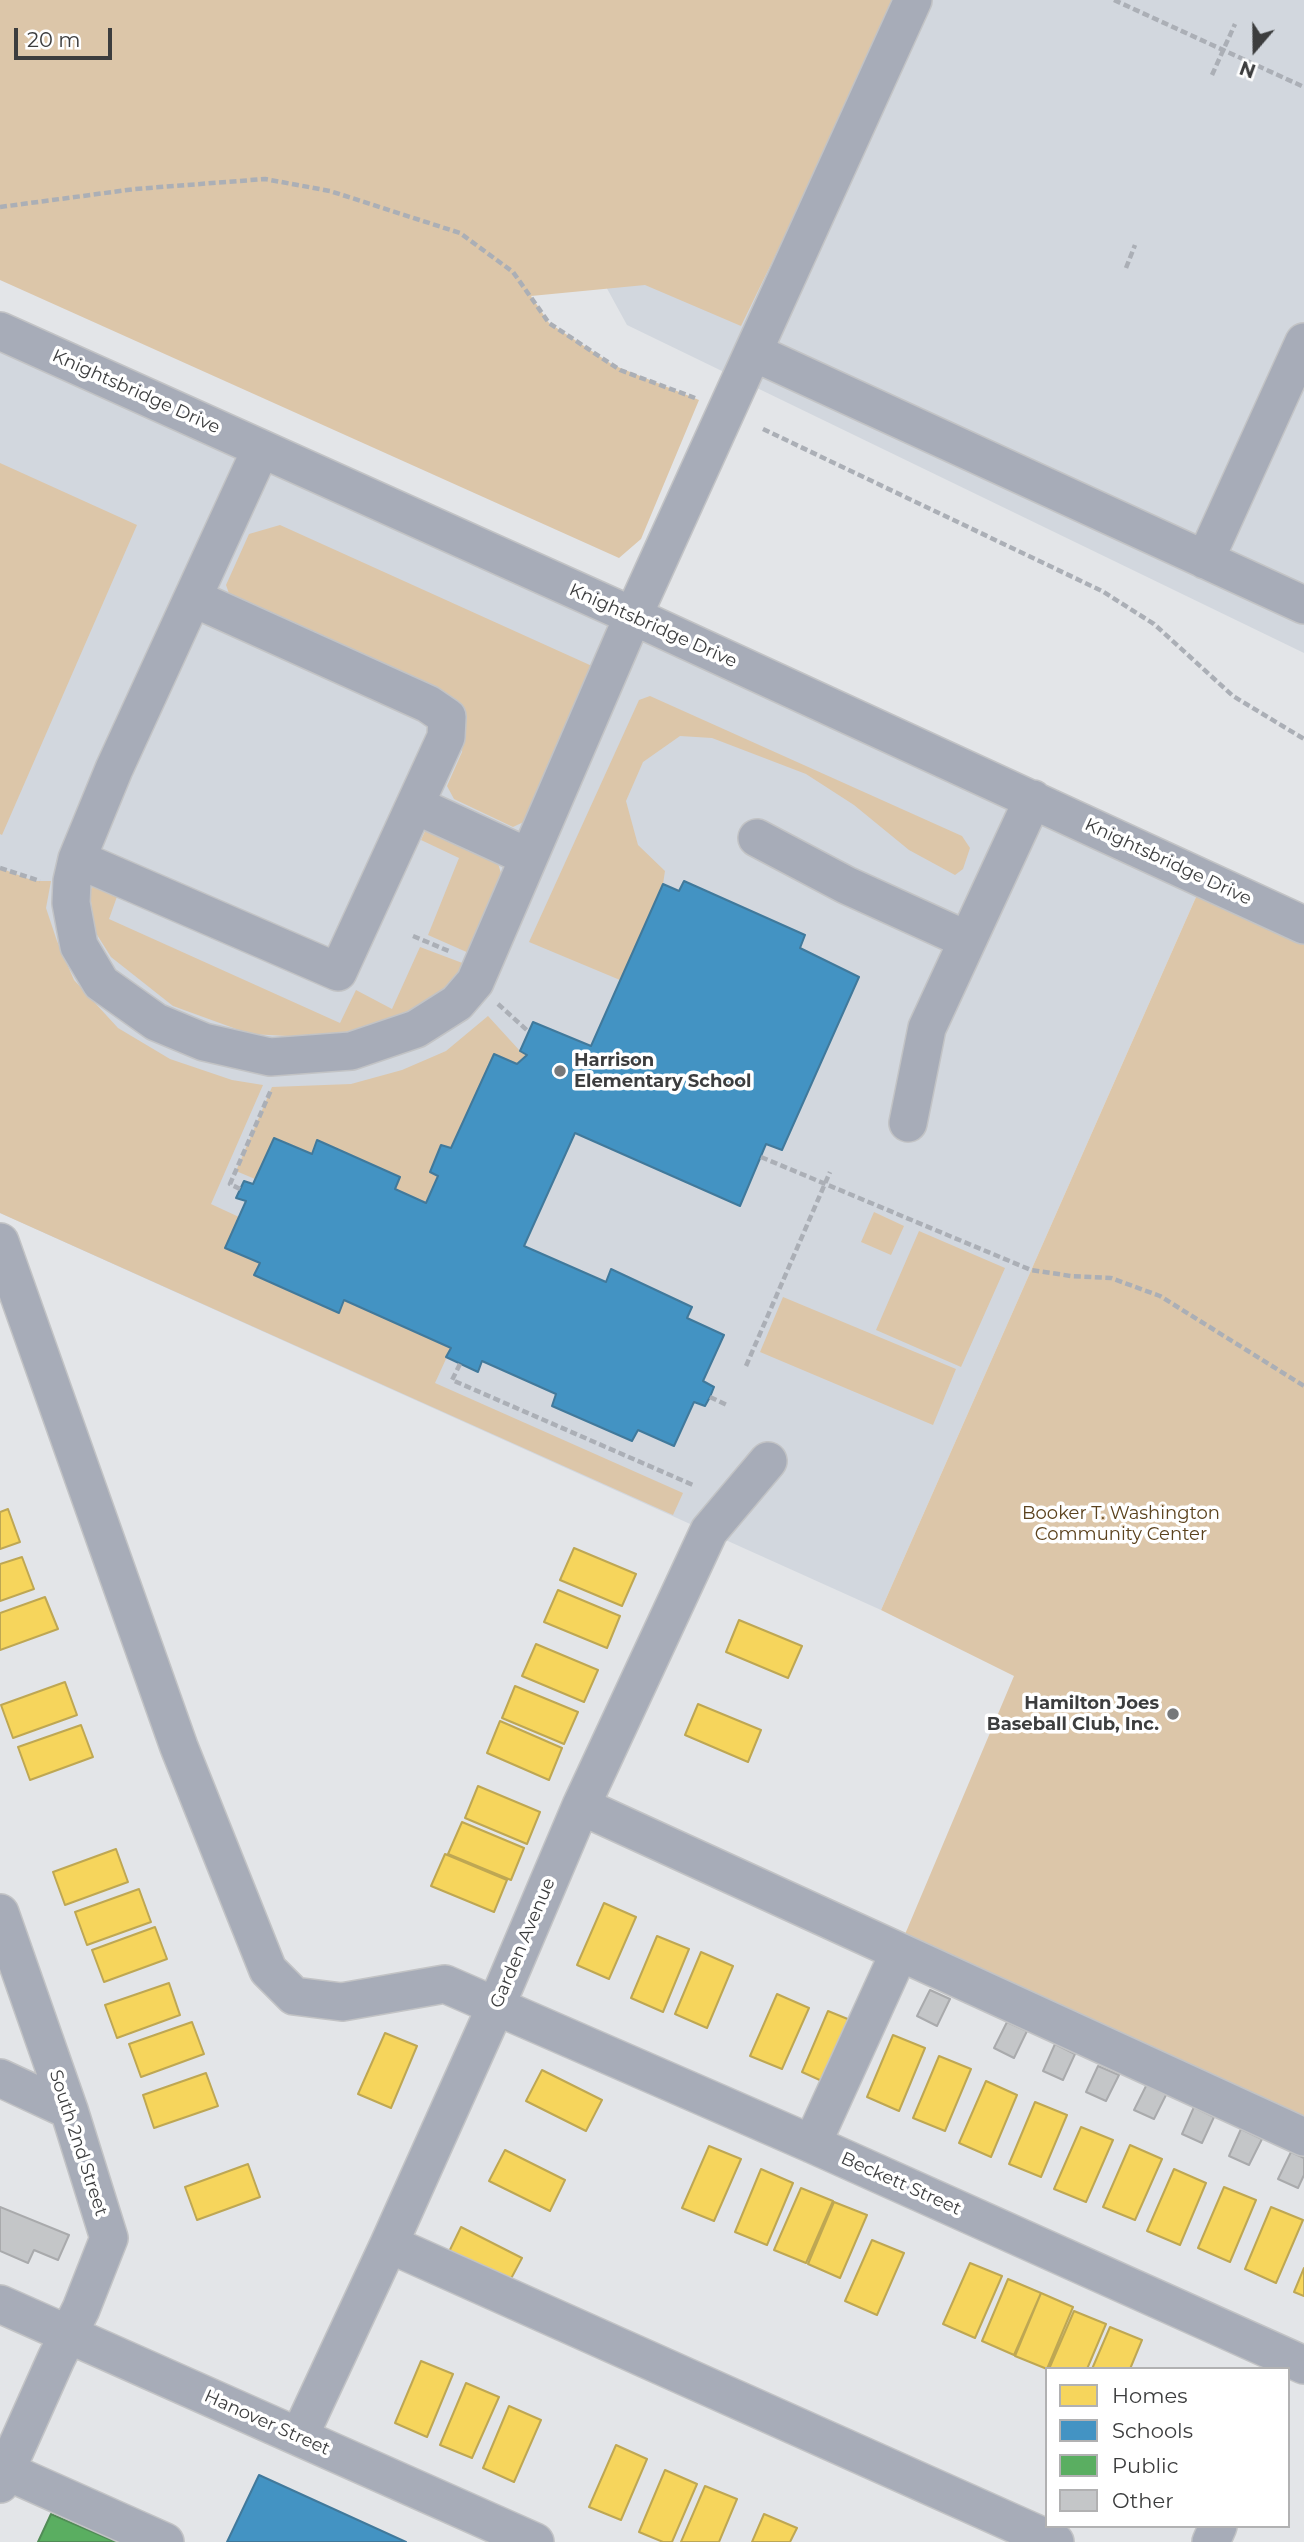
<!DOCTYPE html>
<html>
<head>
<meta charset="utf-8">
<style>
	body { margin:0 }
	#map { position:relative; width:1304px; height:2542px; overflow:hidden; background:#e3e5e8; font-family:Montserrat,sans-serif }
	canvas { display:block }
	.legend { position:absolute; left:1045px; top:2367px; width:245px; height:161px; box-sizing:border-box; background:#fff; border:2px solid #b1b1b2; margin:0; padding:9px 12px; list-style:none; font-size:21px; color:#3c3d3e }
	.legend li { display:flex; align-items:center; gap:14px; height:35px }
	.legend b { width:35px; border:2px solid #b1b1b2 }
	.north { position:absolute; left:1220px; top:14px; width:70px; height:70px; -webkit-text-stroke:5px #fff; paint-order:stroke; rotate:200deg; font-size:19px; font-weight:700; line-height:28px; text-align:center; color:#3c3d3e }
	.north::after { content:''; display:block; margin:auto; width:24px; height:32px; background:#3c3d3e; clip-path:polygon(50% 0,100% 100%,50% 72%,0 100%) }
	.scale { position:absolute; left:14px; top:28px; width:98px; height:32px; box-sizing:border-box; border:4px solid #3c3d3e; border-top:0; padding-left:9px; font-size:21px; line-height:24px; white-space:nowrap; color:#3c3d3e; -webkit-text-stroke:5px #fff; paint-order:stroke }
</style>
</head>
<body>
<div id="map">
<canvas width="1304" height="2542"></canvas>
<ul class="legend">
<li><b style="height:19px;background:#f6d55c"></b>Homes</li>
<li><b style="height:19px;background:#4393c3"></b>Schools</li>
<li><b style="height:19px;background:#5aae61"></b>Public</li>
<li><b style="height:19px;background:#c4c6c8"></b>Other</li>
</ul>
<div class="north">N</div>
<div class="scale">20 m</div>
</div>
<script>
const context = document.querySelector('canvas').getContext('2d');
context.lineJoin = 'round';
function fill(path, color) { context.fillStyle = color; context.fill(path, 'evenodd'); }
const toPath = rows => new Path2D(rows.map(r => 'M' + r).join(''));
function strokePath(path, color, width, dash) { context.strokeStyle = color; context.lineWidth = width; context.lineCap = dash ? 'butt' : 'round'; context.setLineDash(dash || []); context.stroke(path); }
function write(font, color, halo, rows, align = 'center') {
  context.font = font + ' Montserrat,sans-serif'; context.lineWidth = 7; context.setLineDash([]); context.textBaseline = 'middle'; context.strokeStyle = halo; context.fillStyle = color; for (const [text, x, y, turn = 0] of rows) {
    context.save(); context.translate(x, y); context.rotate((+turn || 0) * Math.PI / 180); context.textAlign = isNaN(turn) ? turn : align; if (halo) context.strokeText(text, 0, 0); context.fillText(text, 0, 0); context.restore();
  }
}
const built = toPath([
	[449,0,1304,0,1304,653,627,325],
	[0,331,1204,879,881,1610,0,1213]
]);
const green = toPath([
	[0,0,899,0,741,326,645,285,531,296,549,323,613,365,699,400,641,539,619,558,0,280],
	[0,463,137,525,2,835,0,834],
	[280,525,592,666,532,818,513,827,454,799,447,786,462,752,464,724,231,599,226,585,249,534],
	[650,696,962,836,970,848,963,869,955,875,909,850,854,805,806,774,712,738,680,736,643,762,626,801,638,845,665,871,663,884,620,980,529,942,639,700],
	[427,827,497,860,503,880,471,954,428,935,459,858,421,840],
	[0,868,34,881,51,881,46,908,57,941,74,980,118,1028,170,1059,232,1080,263,1085,211,1204,239,1217,225,1248,260,1263,258,1276,339,1313,344,1300,451,1348,435,1383,683,1493,673,1515,0,1213],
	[1204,879,1304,925,1304,2123,903,1939,1014,1676,881,1610],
	[95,883,119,891,109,919,340,1023,356,990,392,1009,420,947,465,964,453,984,424,1008,326,1038,250,1034,173,1006,111,957,94,930,90,891],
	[488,1016,520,1051,527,1055,517,1064,494,1054,451,1148,441,1146,438,1176,426,1203,395,1189,399,1177,318,1140,312,1154,274,1138,255,1179,236,1171,272,1087,351,1084,402,1070,446,1051],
	[874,1212,904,1226,891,1255,861,1242],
	[919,1231,1005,1268,961,1367,876,1330],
	[783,1297,956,1369,933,1425,760,1352]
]);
const homes = toPath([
	[8,1509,20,1542,0,1549,0,1512,8,1509],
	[574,1548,636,1574,622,1606,560,1580,574,1548],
	[22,1557,34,1589,0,1601,0,1564,22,1557],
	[558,1590,620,1616,607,1648,544,1622,558,1590],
	[45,1597,58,1629,0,1650,0,1613,45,1597],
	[739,1620,802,1646,788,1678,726,1652,739,1620],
	[536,1644,598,1670,584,1702,522,1676,536,1644],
	[65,1682,77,1715,13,1738,1,1705,65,1682],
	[515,1686,578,1712,564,1744,502,1718,515,1686],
	[698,1704,761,1730,748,1762,685,1735,698,1704],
	[500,1721,562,1748,549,1780,487,1753,500,1721],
	[81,1725,93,1757,30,1780,18,1747,81,1725],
	[478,1786,540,1812,527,1844,465,1818,478,1786],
	[462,1822,524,1848,511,1880,448,1854,462,1822],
	[116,1849,128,1882,65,1905,53,1872,116,1849],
	[445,1854,507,1880,494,1912,431,1886,445,1854],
	[139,1889,151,1922,87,1945,75,1912,139,1889],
	[604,1903,636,1917,609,1979,577,1965,604,1903],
	[155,1927,167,1959,104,1982,92,1950,155,1927],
	[657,1936,689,1949,663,2012,631,1998,657,1936],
	[701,1952,733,1966,707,2028,675,2014,701,1952],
	[169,1983,180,2015,117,2038,105,2005,169,1983],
	[777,1994,809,2008,782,2069,750,2056,777,1994],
	[828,2011,860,2024,833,2086,802,2072,828,2011],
	[192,2022,204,2054,141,2077,129,2044,192,2022],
	[385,2033,417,2046,391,2108,358,2094,385,2033],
	[893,2035,925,2048,899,2111,867,2097,893,2035],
	[939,2056,971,2069,945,2131,913,2118,939,2056],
	[542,2070,602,2100,586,2131,526,2101,542,2070],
	[206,2073,218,2106,154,2128,143,2095,206,2073],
	[986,2081,1017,2095,991,2157,959,2143,986,2081],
	[1035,2102,1067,2115,1041,2177,1009,2164,1035,2102],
	[1081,2127,1113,2140,1086,2202,1054,2189,1081,2127],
	[1130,2145,1162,2159,1135,2220,1103,2207,1130,2145],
	[709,2146,741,2159,714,2221,682,2208,709,2146],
	[505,2150,565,2180,550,2211,489,2181,505,2150],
	[248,2164,260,2197,197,2220,185,2187,248,2164],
	[761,2169,793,2183,767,2245,735,2232,761,2169],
	[1174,2169,1206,2183,1180,2245,1147,2231,1174,2169],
	[1224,2187,1256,2200,1230,2262,1198,2248,1224,2187],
	[801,2188,833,2201,806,2263,774,2250,801,2188],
	[834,2202,867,2215,840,2278,808,2264,834,2202],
	[1271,2207,1303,2220,1276,2283,1245,2269,1271,2207],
	[461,2227,522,2258,506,2288,446,2258,461,2227],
	[872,2240,904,2253,877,2315,845,2301,872,2240],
	[970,2263,1002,2276,975,2338,943,2324,970,2263],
	[1304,2268,1304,2296,1294,2292,1304,2268],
	[1008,2279,1041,2293,1014,2355,982,2341,1008,2279],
	[1041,2293,1073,2307,1047,2369,1015,2356,1041,2293],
	[1074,2311,1106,2324,1087,2369,1049,2369,1074,2311],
	[1110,2327,1142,2340,1130,2369,1092,2369,1110,2327],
	[421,2361,453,2374,427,2437,395,2423,421,2361],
	[466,2383,499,2397,472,2458,440,2445,466,2383],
	[509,2406,541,2420,514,2482,483,2468,509,2406],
	[616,2445,647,2459,621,2520,589,2507,616,2445],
	[665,2470,697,2484,672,2542,663,2542,639,2532,665,2470],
	[705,2486,737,2499,719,2542,681,2542,705,2486],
	[764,2514,797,2528,790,2542,752,2542,764,2514]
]);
const schools = toPath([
	[684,881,805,935,800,948,859,977,782,1150,766,1144,740,1206,575,1133,524,1246,606,1282,611,1269,692,1307,687,1318,724,1335,703,1381,714,1387,710,1397,705,1406,694,1402,674,1446,638,1430,632,1441,552,1406,556,1394,482,1361,478,1372,446,1357,451,1348,344,1300,339,1313,254,1275,260,1263,225,1248,246,1201,236,1198,244,1181,253,1184,274,1138,312,1154,317,1140,400,1177,395,1189,426,1203,438,1176,430,1172,441,1145,451,1148,494,1054,517,1064,527,1055,520,1051,533,1022,591,1046,663,884,679,891,684,881],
	[259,2475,406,2542,227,2542,259,2475]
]);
const public = toPath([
	[51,2514,116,2542,38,2542,51,2514]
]);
const building = toPath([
	[930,1990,950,1999,937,2026,917,2016,930,1990],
	[1007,2022,1027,2031,1014,2058,994,2048,1007,2022],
	[1055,2044,1075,2054,1063,2080,1043,2071,1055,2044],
	[1098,2066,1119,2075,1106,2101,1086,2092,1098,2066],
	[1147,2084,1167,2093,1154,2119,1134,2110,1147,2084],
	[1194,2107,1214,2117,1202,2143,1182,2134,1194,2107],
	[1241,2129,1262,2139,1249,2165,1229,2156,1241,2129],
	[1291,2152,1304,2158,1304,2175,1298,2188,1278,2179,1291,2152],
	[0,2207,69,2235,58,2260,34,2250,28,2263,0,2251,0,2207]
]);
const path = toPath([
	[1114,0,1304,87],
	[1212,75,1235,24],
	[0,207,135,189,265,179,330,191,460,233,513,272,549,323,620,370,695,398],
	[1126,268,1135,245],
	[763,429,1102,591,1154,624,1233,696,1304,739],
	[0,868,40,881],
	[413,936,451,952],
	[498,1004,529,1032],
	[761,1157,1031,1270,1071,1276,1111,1278,1160,1296,1304,1386],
	[240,1189,230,1184,271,1090],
	[460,1364,452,1380,693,1485],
	[746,1366,830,1172],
	[710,1397,729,1406]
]);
const minor = toPath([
	[0,331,633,616,1304,925],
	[753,352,1304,605],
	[261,449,114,769,77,859,72,881,71,903,79,946,101,983,156,1022,204,1042,270,1057,351,1051,416,1029,457,1003,475,982,633,616,913,0],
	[1205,560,1304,342],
	[415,805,528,857],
	[757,838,846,885,967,940],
	[77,859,338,972,446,737,447,717,428,704,193,598],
	[908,1123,927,1028,1033,799],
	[0,1242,179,1747,268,1970,294,1996,342,2002,445,1984,812,2144,1304,2365],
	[581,1806,1304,2137],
	[0,1913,69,2110,109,2238,81,2309,56,2359,0,2484],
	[0,2078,69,2110],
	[812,2144,899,1953],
	[389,2244,1055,2542],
	[0,2304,535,2542],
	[299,2437,389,2244,496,2006,581,1806,709,1531,768,1461],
	[6,2471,165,2542],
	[1211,2542,1218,2526]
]);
const markers = [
	[560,1071,7,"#76787a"],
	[1173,1714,7,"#76787a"]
];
const streetNames = [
	["Knightsbridge Drive",136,392,24],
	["Knightsbridge Drive",653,626,24],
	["Knightsbridge Drive",1168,862,25],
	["Garden Avenue",523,1943,-67],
	["South 2nd Street",78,2143,72],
	["Beckett Street",901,2184,24],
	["Hanover Street",267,2423,24]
];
const poiNames = [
	["Harrison",574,1061],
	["Elementary School",574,1082],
	["Hamilton Joes",1159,1704,"right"],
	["Baseball Club, Inc.",1159,1725,"right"]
];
const parkNames = [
	["Booker T. Washington",1121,1514],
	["Community Center",1121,1535]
];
fill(built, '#d2d7de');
fill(green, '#dcc6a9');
fill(homes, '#f6d55c');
strokePath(homes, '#bea753', 2);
fill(schools, '#4393c3');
strokePath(schools, '#41799b', 2);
fill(public, '#5aae61');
strokePath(public, '#518c56', 2);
fill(building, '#c4c6c8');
strokePath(building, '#a9aaac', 2);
strokePath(minor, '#c2c3c5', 40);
strokePath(path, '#abafb6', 4.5, [7, 3.5]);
strokePath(minor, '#a7acb8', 37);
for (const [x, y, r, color] of markers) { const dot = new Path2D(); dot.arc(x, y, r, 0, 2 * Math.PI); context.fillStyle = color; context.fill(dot); strokePath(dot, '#fff', 2.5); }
write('18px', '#3c3d3e', '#fff', streetNames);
write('bold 18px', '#3c3d3e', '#fff', poiNames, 'left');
write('18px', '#5b421d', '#fff', parkNames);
</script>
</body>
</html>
